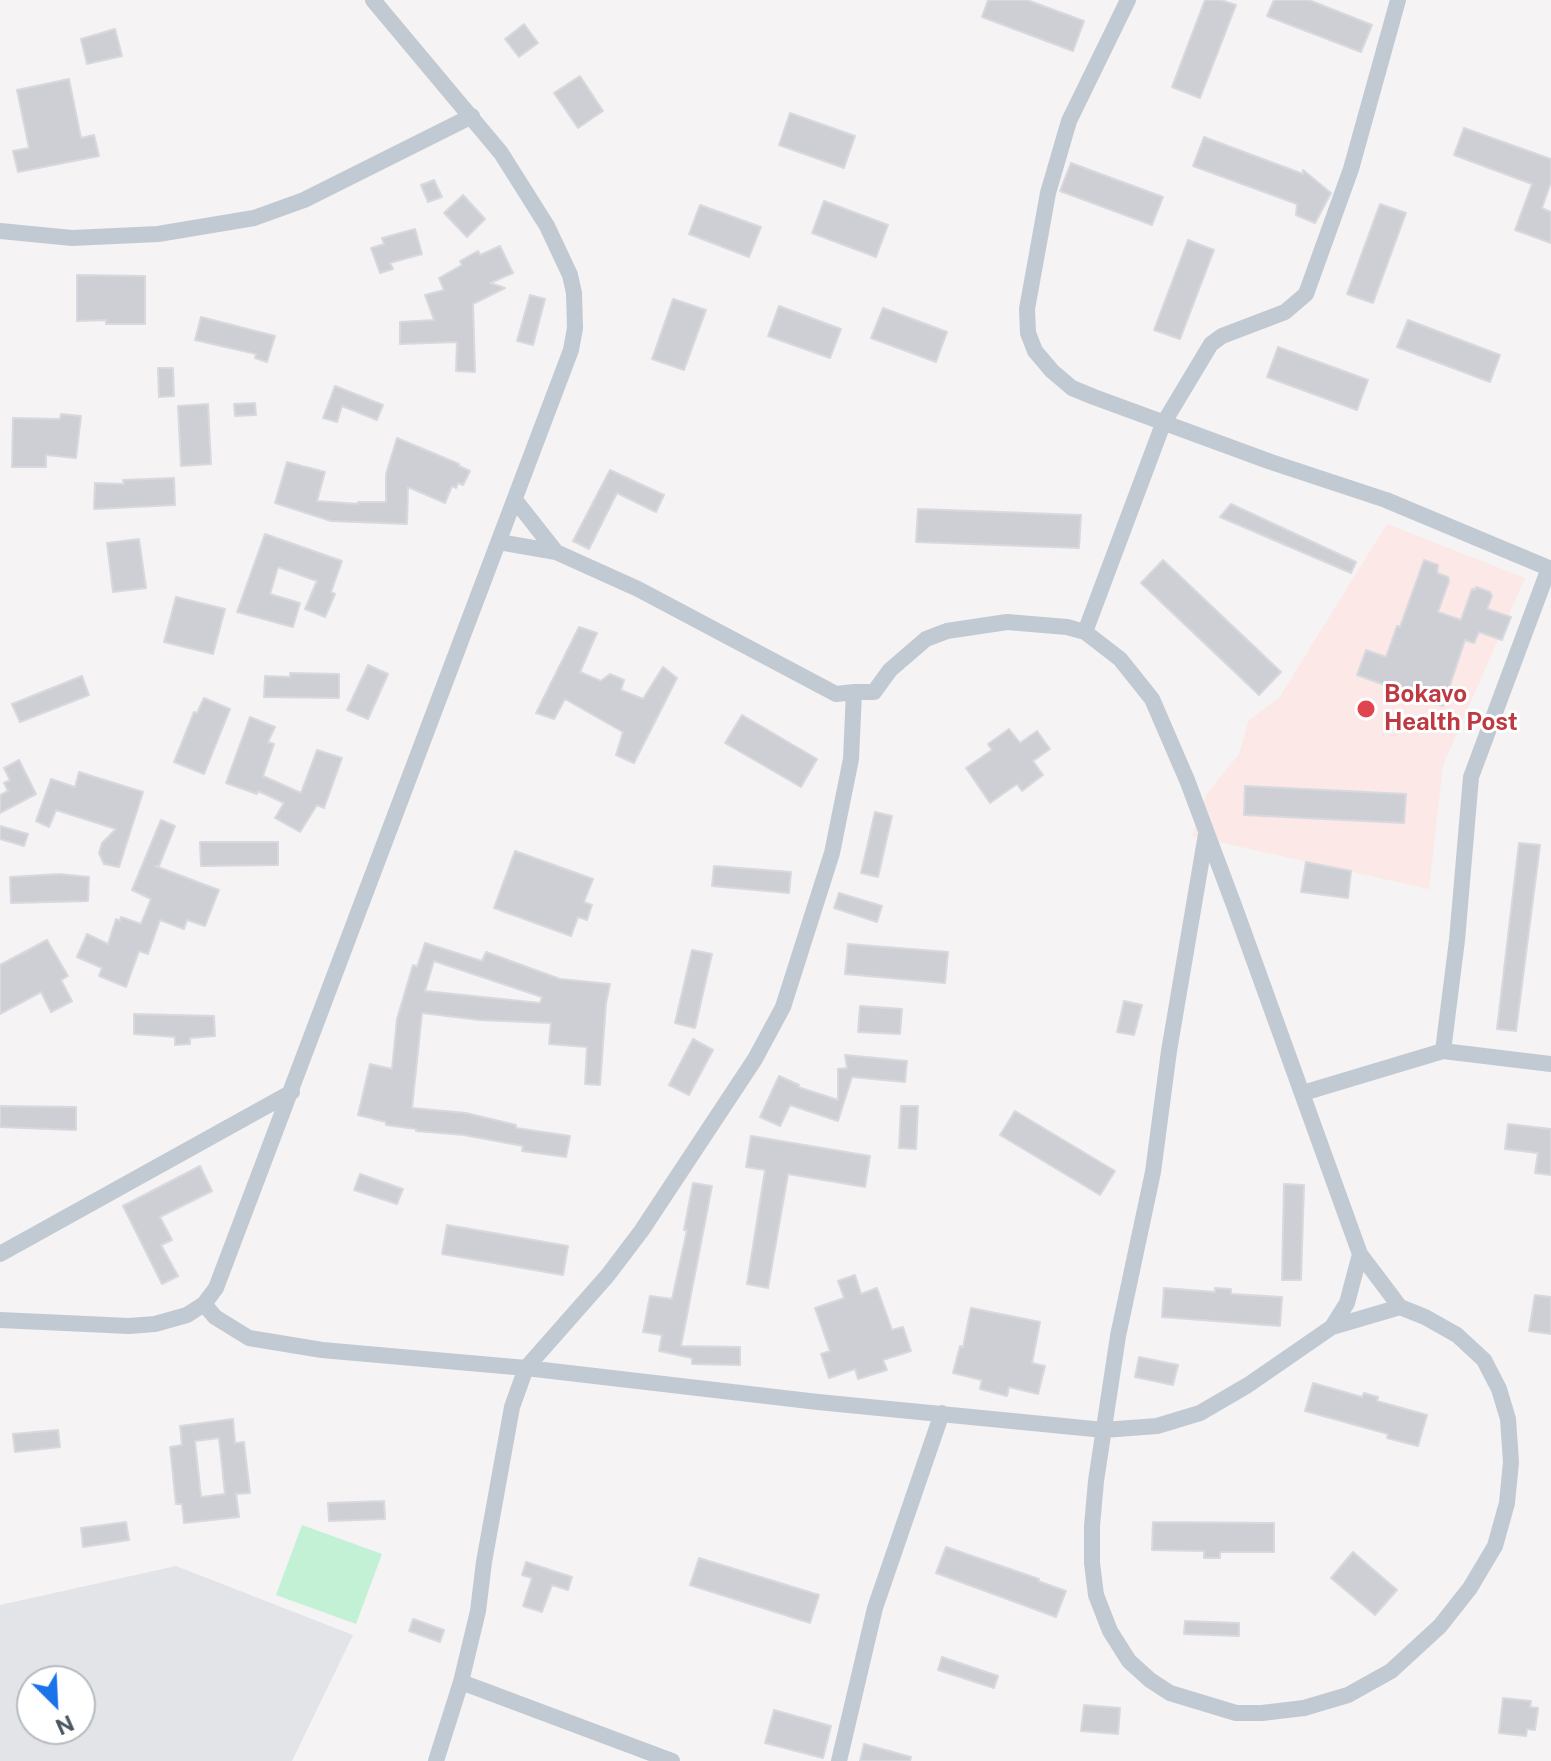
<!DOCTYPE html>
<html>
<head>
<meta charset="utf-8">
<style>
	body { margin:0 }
	#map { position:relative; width:1551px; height:1761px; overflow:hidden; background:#f5f3f3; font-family:"Public Sans",sans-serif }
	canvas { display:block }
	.north { position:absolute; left:16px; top:1665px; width:80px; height:80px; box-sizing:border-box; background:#fff; border:2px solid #b7bbc0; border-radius:50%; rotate:156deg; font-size:22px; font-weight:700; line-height:32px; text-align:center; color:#4a5661 }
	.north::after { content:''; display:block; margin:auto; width:28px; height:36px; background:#1a73e8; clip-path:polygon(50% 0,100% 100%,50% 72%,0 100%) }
</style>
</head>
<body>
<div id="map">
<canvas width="1551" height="1761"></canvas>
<div class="north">N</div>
</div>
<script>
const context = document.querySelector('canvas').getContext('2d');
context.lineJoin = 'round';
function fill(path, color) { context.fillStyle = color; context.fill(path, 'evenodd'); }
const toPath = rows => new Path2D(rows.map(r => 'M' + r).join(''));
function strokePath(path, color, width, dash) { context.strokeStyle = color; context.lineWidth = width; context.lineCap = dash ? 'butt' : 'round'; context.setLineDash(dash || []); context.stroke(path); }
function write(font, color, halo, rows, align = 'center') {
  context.font = font + ' "Public Sans",sans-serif'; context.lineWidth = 6; context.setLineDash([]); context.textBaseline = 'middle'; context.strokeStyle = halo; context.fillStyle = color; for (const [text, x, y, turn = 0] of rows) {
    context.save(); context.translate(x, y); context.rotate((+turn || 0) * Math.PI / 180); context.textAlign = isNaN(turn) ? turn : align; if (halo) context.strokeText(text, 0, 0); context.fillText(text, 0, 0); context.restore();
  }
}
const medical = toPath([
	[1387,524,1525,578,1443,765,1429,889,1192,836,1206,795,1239,754,1249,720,1279,698]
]);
const airport = toPath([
	[176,1566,353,1635,292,1761,0,1761,0,1605],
	[32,1681,80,1681,80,1729,32,1729]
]);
const green = toPath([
	[302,1525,382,1554,356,1624,276,1595]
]);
const building = toPath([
	[988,0,1027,0,1084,21,1073,51,982,17,988,0],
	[1205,0,1221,0,1236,5,1200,98,1172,87,1205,0],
	[1274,0,1309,0,1372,25,1361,52,1267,16,1274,0],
	[524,24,538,43,519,57,505,39,524,24],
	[115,29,122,56,87,64,81,39,115,29],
	[580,76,603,111,578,128,554,93,580,76],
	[69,79,81,138,94,135,99,156,18,172,13,151,29,148,17,90,69,79],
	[790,113,855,136,844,168,779,145,790,113],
	[1464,128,1551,159,1551,182,1542,208,1551,212,1551,243,1515,230,1532,184,1454,155,1464,128],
	[1204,137,1303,174,1303,170,1331,193,1315,223,1296,215,1297,204,1193,166,1204,137],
	[1071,163,1163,197,1152,225,1060,191,1071,163],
	[434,180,442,197,428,202,421,185,434,180],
	[463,195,485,219,467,237,444,213,463,195],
	[824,201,888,225,876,257,812,233,824,201],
	[1380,204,1406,213,1373,303,1347,294,1380,204],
	[700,205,761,227,749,257,689,234,700,205],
	[415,229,422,254,390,263,393,269,380,273,371,248,384,244,382,238,415,229],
	[1188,240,1214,250,1180,339,1154,330,1188,240],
	[500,246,513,273,490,283,505,288,473,304,475,372,456,371,457,342,400,344,400,322,434,320,425,295,444,290,439,278,462,265,460,261,478,251,480,255,500,246],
	[77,275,145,276,145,324,106,324,106,320,77,321,77,275],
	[530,295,545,299,533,345,517,341,530,295],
	[673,299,706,310,684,370,652,359,673,299],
	[779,306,841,329,830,358,768,336,779,306],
	[883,308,947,332,936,362,871,338,883,308],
	[201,317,275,336,267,362,255,358,256,354,195,340,201,317],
	[1408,320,1500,355,1490,382,1397,347,1408,320],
	[1278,347,1368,380,1357,410,1267,377,1278,347],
	[158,368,173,368,174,396,159,397,158,368],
	[335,386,383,405,377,420,342,406,337,422,323,418,335,386],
	[255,403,256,415,235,416,234,404,255,403],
	[208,404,211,464,181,466,178,406,208,404],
	[61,414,81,416,76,458,46,455,46,467,12,467,13,418,60,419,61,414],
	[397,438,459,464,459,466,470,471,463,485,458,483,456,488,452,486,445,503,408,487,407,524,331,521,275,503,287,462,325,472,317,501,358,504,358,502,386,502,386,474,397,438],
	[610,470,664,495,656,512,617,493,589,549,573,541,610,470],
	[174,478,175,505,94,509,95,483,124,484,123,480,174,478],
	[1231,504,1356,562,1351,573,1220,517,1231,504],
	[918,509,1081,515,1079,548,916,542,918,509],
	[265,534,342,561,331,592,335,594,325,617,305,609,317,581,278,567,270,594,300,603,293,627,237,612,265,534],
	[139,539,146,588,113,592,107,543,139,539],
	[1163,560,1281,672,1259,695,1141,583,1163,560],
	[1424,560,1438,565,1437,573,1448,577,1449,581,1438,612,1461,620,1472,589,1475,590,1476,587,1490,592,1492,596,1487,609,1511,617,1502,640,1479,632,1474,643,1465,640,1443,706,1357,675,1366,650,1386,657,1397,626,1400,627,1424,560],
	[176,597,225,609,213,654,164,642,176,597],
	[579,627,597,633,580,672,601,681,610,674,624,680,621,690,643,699,663,667,677,678,634,763,616,755,623,732,565,699,554,719,536,713,579,627],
	[368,665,388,674,368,719,347,710,368,665],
	[290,673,339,674,339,698,264,697,265,676,290,677,290,673],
	[82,676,89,695,20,722,12,704,82,676],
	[204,698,230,709,204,774,174,762,194,712,197,713,204,698],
	[742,715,817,759,801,787,725,743,742,715],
	[250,717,275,727,268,742,274,744,263,776,301,793,317,750,342,758,324,808,317,805,300,832,275,818,284,803,258,791,257,794,226,783,250,717],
	[1009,729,1020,743,1037,731,1050,749,1033,761,1043,775,1022,791,1017,784,990,803,966,768,992,750,988,744,1009,729],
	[19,760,36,794,0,813,0,795,8,791,4,783,10,780,4,768,19,760],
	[79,772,143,792,119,867,104,864,99,853,102,843,116,829,56,810,49,827,36,821,51,779,75,787,79,772],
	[1245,786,1406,794,1404,823,1244,815,1245,786],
	[875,812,892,816,878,877,861,873,875,812],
	[161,820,175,826,159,866,155,866,219,890,205,926,187,920,184,929,160,920,148,954,139,951,126,987,99,976,102,968,77,957,87,934,108,944,116,919,120,921,121,917,141,924,151,899,132,890,161,820],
	[0,826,28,834,24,846,0,839,0,826],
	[200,842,278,842,278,865,201,866,200,842],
	[1519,843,1540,845,1516,1031,1497,1029,1519,843],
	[515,851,593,879,584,902,592,905,587,920,578,917,571,936,494,908,515,851],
	[1306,862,1351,871,1348,898,1301,892,1306,862],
	[714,866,791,872,789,893,712,886,714,866],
	[59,874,89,877,88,901,11,903,10,877,59,874],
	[839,893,882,906,877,922,834,908,839,893],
	[47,940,68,976,61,980,72,1001,51,1012,41,992,0,1014,0,965,47,940],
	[425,943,482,961,486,952,560,979,610,984,606,1003,600,1085,585,1084,587,1047,549,1044,551,1023,480,1020,422,1013,412,1108,466,1113,516,1125,516,1128,570,1136,566,1157,522,1151,523,1146,464,1135,416,1131,416,1129,386,1125,386,1122,358,1115,370,1064,392,1069,397,1019,413,965,417,967,425,943],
	[434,961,542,997,540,1003,425,991,434,961],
	[848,944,948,952,945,983,845,974,848,944],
	[692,950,712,954,695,1028,675,1023,692,950],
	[1124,1001,1142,1005,1134,1035,1117,1032,1124,1001],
	[860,1006,902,1009,900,1034,858,1032,860,1006],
	[134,1014,214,1016,215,1036,190,1038,190,1044,175,1045,175,1037,134,1034,134,1014],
	[693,1039,713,1050,689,1095,669,1085,693,1039],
	[845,1055,907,1061,905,1082,852,1077,838,1121,790,1105,780,1126,760,1117,779,1076,799,1085,798,1087,838,1100,838,1069,847,1068,845,1055],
	[0,1106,76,1107,76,1130,0,1127,0,1106],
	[901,1106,918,1106,916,1149,899,1148,901,1106],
	[1015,1111,1115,1171,1100,1195,1000,1135,1015,1111],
	[1508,1124,1551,1129,1551,1175,1535,1173,1538,1153,1505,1149,1508,1124],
	[751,1136,870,1156,865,1187,788,1174,768,1288,747,1284,765,1170,746,1167,751,1136],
	[200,1166,212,1191,160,1217,172,1240,161,1245,178,1276,162,1284,123,1206,200,1166],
	[360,1174,403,1189,397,1204,354,1190,360,1174],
	[693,1183,712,1186,681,1346,740,1347,740,1365,692,1364,692,1358,659,1351,662,1335,643,1332,650,1296,672,1299,687,1230,684,1230,693,1183],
	[1284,1184,1304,1185,1301,1280,1282,1280,1284,1184],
	[447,1225,568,1246,563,1275,442,1254,447,1225],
	[855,1275,861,1294,877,1288,892,1330,903,1327,911,1351,883,1360,887,1370,858,1379,855,1369,829,1378,821,1354,830,1351,815,1308,844,1298,838,1281,855,1275],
	[1164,1288,1215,1292,1215,1288,1231,1289,1231,1294,1282,1297,1280,1326,1162,1317,1164,1288],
	[1535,1295,1551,1297,1551,1334,1529,1331,1535,1295],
	[971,1308,1040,1322,1032,1363,1045,1366,1038,1394,1009,1387,1007,1396,980,1389,982,1380,953,1373,960,1346,963,1347,971,1308],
	[1139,1357,1178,1365,1173,1385,1135,1377,1139,1357],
	[1313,1383,1362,1397,1364,1393,1378,1397,1377,1401,1427,1415,1418,1446,1387,1438,1388,1434,1305,1411,1313,1383],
	[233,1419,235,1443,244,1442,250,1493,236,1494,239,1517,184,1523,182,1504,176,1504,170,1447,182,1445,180,1426,233,1419],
	[219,1438,225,1494,201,1497,195,1441,219,1438],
	[58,1430,60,1447,15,1452,13,1434,58,1430],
	[384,1501,385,1519,329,1521,328,1503,384,1501],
	[126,1522,129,1540,83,1547,81,1528,126,1522],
	[1153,1522,1274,1523,1274,1552,1220,1552,1220,1558,1204,1558,1204,1551,1152,1550,1153,1522],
	[946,1547,1039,1579,1038,1581,1066,1591,1056,1617,936,1573,946,1547],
	[1353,1552,1397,1590,1375,1615,1331,1578,1353,1552],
	[699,1558,819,1595,810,1623,690,1585,699,1558],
	[526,1562,572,1577,568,1590,552,1585,542,1612,523,1606,532,1578,522,1575,526,1562],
	[413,1619,444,1630,440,1642,409,1631,413,1619],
	[1185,1621,1239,1623,1239,1636,1184,1634,1185,1621],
	[942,1657,998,1676,994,1688,938,1670,942,1657],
	[1503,1698,1531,1701,1530,1707,1538,1708,1535,1730,1527,1729,1526,1736,1499,1733,1503,1698],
	[1084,1705,1120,1708,1118,1734,1081,1731,1084,1705],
	[774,1710,831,1726,823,1758,765,1743,774,1710],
	[864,1744,911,1757,910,1761,860,1761,864,1744]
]);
const minor = toPath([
	[1128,0,1069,121,1048,193,1027,309,1028,333,1035,351,1052,371,1072,388,1094,397,1271,462,1386,500,1551,569],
	[0,231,72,238,158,234,254,218,304,200,472,116],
	[515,500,556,552],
	[499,542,556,552,638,589,836,694,854,692],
	[1085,632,1163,424,1211,344,1222,336,1285,312,1306,294,1351,169,1398,0],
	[1206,834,1169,1051,1153,1172,1118,1336,1096,1481,1092,1526,1092,1563,1096,1595,1110,1631,1129,1661,1150,1680,1170,1693,1236,1713,1262,1713,1304,1708,1348,1695,1391,1671,1440,1626,1470,1588,1495,1546,1507,1503,1511,1462,1508,1419,1499,1389,1484,1360,1457,1335,1425,1317,1400,1307,1360,1254],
	[1443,1051,1457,940,1471,777,1549,568],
	[1303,1093,1443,1051,1551,1064],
	[0,1254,292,1092],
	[204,1304,215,1317,249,1338,322,1350,526,1368,818,1402,1104,1430,1157,1426,1200,1413,1248,1385,1332,1327,1400,1307],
	[0,1320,129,1326,155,1324,187,1315,204,1304,216,1288,571,350,575,328,574,293,570,275,547,226,501,153,373,0],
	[461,1682,672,1761],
	[436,1761,461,1682,478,1611,484,1562,512,1407,526,1368,608,1275,642,1230,755,1059,783,1007,832,853,851,759,854,692,874,692,890,670,926,639,947,631,1007,622,1067,627,1085,632,1120,659,1152,699,1187,780,1235,908,1360,1254,1347,1303,1332,1327],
	[839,1761,875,1608,942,1413]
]);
const markers = [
	[1366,709,10,"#e0444e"]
];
const healthNames = [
	["Bokavo",1384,695],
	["Health Post",1384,723]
];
fill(medical, '#fce8e6');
fill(airport, '#e2e4e7');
fill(green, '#c3f1d5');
fill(building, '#cdcfd5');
strokePath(building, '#d7d9de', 2);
strokePath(minor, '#c1cad2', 16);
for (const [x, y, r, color] of markers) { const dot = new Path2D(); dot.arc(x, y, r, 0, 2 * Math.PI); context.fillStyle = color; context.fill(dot); strokePath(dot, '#fff', 3); }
write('bold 24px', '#be3a42', '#fff', healthNames, 'left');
</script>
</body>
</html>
